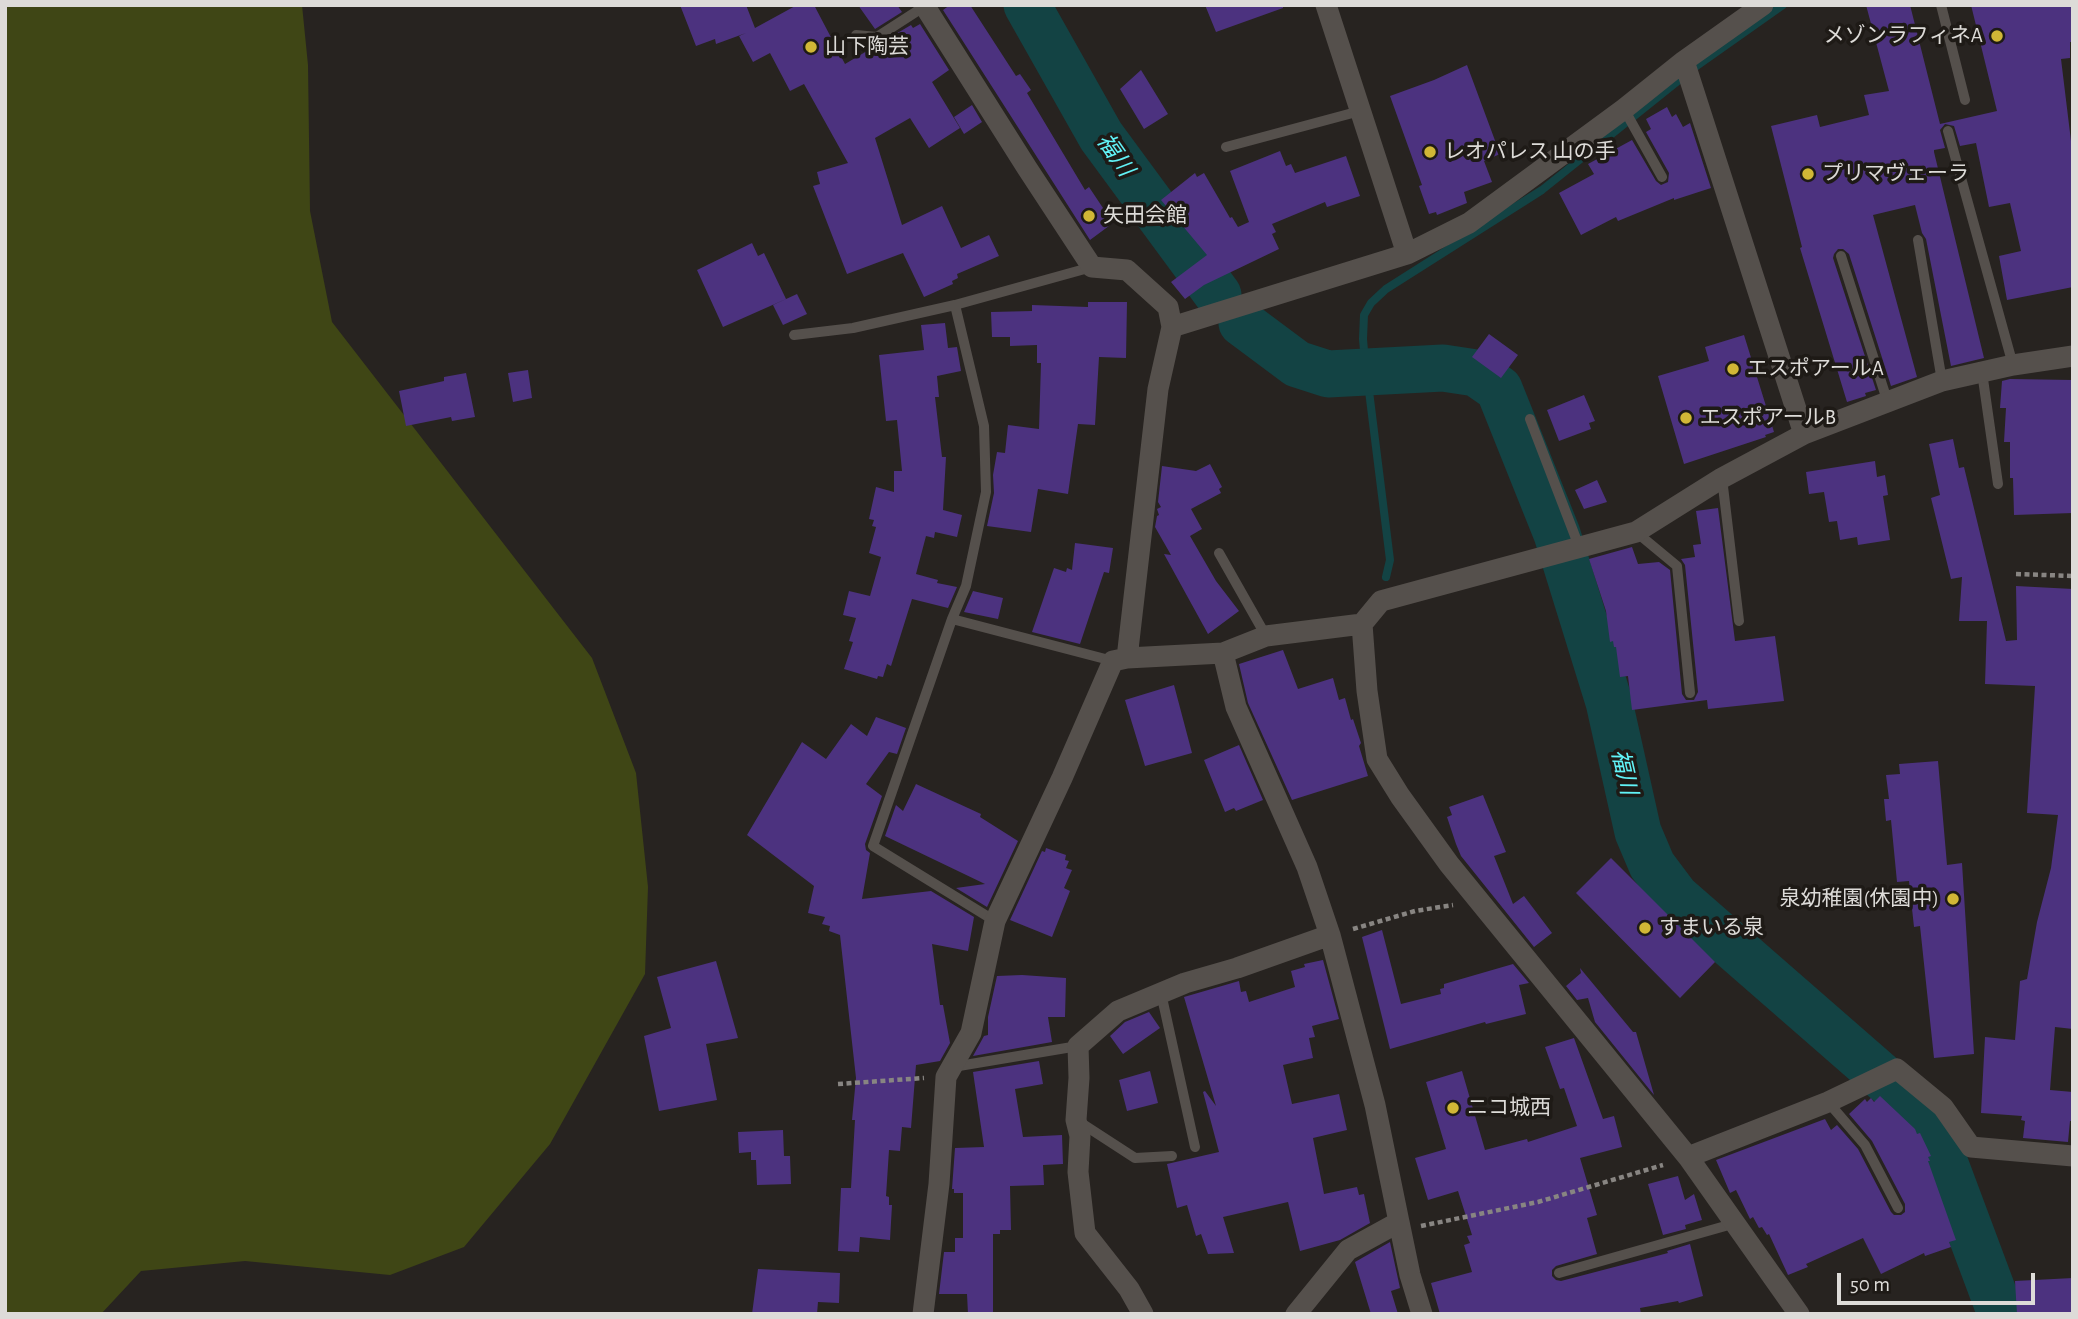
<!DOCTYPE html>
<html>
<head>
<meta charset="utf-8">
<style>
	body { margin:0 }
	#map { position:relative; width:2078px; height:1319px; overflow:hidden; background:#272320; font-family:"Alegreya Sans",sans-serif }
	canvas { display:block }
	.frame { position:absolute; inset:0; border:7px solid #dddbd8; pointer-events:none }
	.scale { position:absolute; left:1837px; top:1273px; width:198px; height:32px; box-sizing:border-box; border:4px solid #dddbd8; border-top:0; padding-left:9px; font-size:21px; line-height:24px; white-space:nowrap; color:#dddbd8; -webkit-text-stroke:5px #1e1a16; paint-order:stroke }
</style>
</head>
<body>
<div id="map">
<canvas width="2078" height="1319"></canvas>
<div class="frame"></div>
<div class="scale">50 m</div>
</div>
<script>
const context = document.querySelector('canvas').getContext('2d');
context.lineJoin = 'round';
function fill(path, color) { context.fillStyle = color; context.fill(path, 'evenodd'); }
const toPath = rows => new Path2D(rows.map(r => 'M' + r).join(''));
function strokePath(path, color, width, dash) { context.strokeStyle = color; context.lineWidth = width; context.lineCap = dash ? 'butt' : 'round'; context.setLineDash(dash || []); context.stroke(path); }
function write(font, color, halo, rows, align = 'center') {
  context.font = font + ' "Alegreya Sans","Noto Sans JP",sans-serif'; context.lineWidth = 7; context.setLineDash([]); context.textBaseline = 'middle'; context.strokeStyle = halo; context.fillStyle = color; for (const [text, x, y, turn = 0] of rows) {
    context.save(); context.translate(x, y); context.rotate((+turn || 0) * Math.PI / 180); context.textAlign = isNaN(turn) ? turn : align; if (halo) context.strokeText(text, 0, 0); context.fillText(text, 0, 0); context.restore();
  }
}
const green = toPath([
	[5,5,302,5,308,65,310,211,332,322,592,658,636,773,648,887,645,974,550,1144,464,1247,390,1275,245,1261,141,1271,101,1314,5,1314]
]);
const stream = toPath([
	[1365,362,1363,339,1364,315,1371,303,1386,289,1542,190,1698,65,1783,5],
	[1368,383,1390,560,1386,577]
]);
const river = toPath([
	[1027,5,1101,136,1218,295],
	[1242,323,1297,364,1328,374,1443,368,1476,373,1499,389,1557,534,1609,702,1638,832,1652,865,1676,897,1919,1109,1936,1140,2001,1314]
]);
const building = toPath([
	[680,5,746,5,755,28,797,5,814,5,845,64,911,25,913,28,920,24,949,70,932,82,960,128,929,148,910,118,875,138,902,225,942,206,961,248,989,235,999,256,957,274,958,278,952,281,953,284,924,297,903,253,847,274,813,186,820,184,817,172,848,163,804,84,790,91,770,53,753,62,739,36,746,33,716,44,715,39,696,46],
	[858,5,897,5,902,12,875,29],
	[950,5,970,5,1016,76,1020,74,1031,90,1027,93,1085,190,1089,187,1113,223,1090,240,943,10],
	[1205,5,1283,5,1283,8,1216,32],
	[1866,5,1910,5,1940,124,1997,111,1971,5,2073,5,2073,42,2070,42,2070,58,2061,59,2071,141,2073,141,2073,287,2007,300,1999,256,2021,251,2010,203,1989,207,1976,143,1960,146,1954,126,1945,124,1940,130,1945,148,1934,150,1934,152,1984,358,1951,366,1926,239,1922,233,1915,205,1873,215,1917,377,1891,386,1849,254,1843,249,1838,249,1834,254,1833,258,1876,390,1865,393,1866,396,1847,402,1800,248,1802,247,1771,126,1817,115,1820,127,1869,115,1864,95,1889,91],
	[1467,65,1500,154,1484,161,1492,182,1464,192,1467,203,1437,215,1436,212,1429,214,1419,186,1422,185,1390,96,1434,80],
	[1141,70,1168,114,1144,129,1120,89],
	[972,105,982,122,964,134,954,117],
	[1667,107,1672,117,1676,114,1683,127,1690,123,1711,188,1674,200,1674,198,1618,221,1616,217,1581,235,1559,193,1594,174,1588,164,1632,140,1656,181,1661,185,1668,182,1669,173,1646,132,1651,129,1646,119],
	[1280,151,1286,166,1291,164,1295,173,1346,156,1360,196,1327,207,1325,202,1272,224,1276,232,1272,234,1279,249,1204,285,1185,299,1171,282,1207,255,1161,200,1195,173,1197,177,1204,173,1230,218,1232,217,1238,227,1249,222,1230,171],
	[752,243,758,256,764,253,786,299,723,327,697,270],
	[797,294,807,314,783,325,773,305],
	[1088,302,1127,302,1126,358,1099,357,1095,425,1078,424,1068,494,1038,489,1031,532,987,526,994,493,993,475,997,452,1005,453,1008,425,1039,429,1041,363,1037,363,1037,345,1010,346,1010,337,992,337,991,312,1032,311,1032,305,1088,307],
	[945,323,948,348,957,347,961,371,937,376,939,397,935,397,942,457,946,457,943,510,962,515,957,537,935,532,934,538,926,536,916,574,938,580,937,583,957,587,948,608,912,599,891,666,887,664,883,677,878,676,877,679,844,669,853,642,849,641,856,618,843,615,849,591,870,596,881,557,869,553,876,527,872,526,874,520,869,519,876,487,894,492,894,471,902,471,897,420,886,421,879,355,924,350,921,325],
	[1489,334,1518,355,1501,378,1472,357],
	[1744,335,1774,432,1765,435,1766,437,1684,464,1658,376,1709,361,1705,347],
	[528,370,532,398,513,402,508,373],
	[466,373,475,417,452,421,451,417,406,426,399,391,444,381,444,377],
	[2010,379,2073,380,2073,513,2014,515,2013,478,2010,478,2010,442,2004,442,2006,408,2000,408,2002,381],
	[1584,395,1595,421,1589,423,1591,429,1559,441,1547,410],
	[1953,439,1959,468,1964,467,2006,641,2017,640,2016,586,2073,589,2073,1029,2055,1027,2050,1090,2073,1092,2073,1121,2070,1121,2068,1142,2023,1138,2025,1121,2021,1120,2022,1116,1981,1113,1985,1037,2015,1040,2020,981,2027,979,2037,922,2051,868,2058,815,2027,813,2035,686,1985,684,1987,621,1959,621,1962,577,1951,579,1931,498,1940,495,1929,444],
	[1875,461,1877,477,1885,475,1888,495,1883,496,1890,540,1858,545,1857,537,1840,540,1837,521,1829,522,1824,492,1809,494,1806,472],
	[1210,464,1222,487,1219,489,1221,493,1191,509,1202,529,1190,536,1216,581,1239,611,1208,634,1164,554,1171,555,1155,527,1157,516,1159,515,1157,509,1161,507,1158,502,1162,466,1196,471],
	[1597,480,1607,502,1584,509,1575,490],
	[1718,508,1735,641,1775,636,1784,701,1708,709,1707,700,1632,710,1628,676,1620,677,1616,647,1614,647,1613,641,1610,642,1606,611,1589,559,1632,547,1638,564,1659,562,1670,570,1682,694,1686,700,1694,700,1698,692,1685,565,1681,559,1695,557,1693,545,1701,544,1696,511],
	[1075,543,1113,548,1109,573,1104,572,1080,644,1032,632,1054,568,1066,572,1067,568,1072,570],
	[973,591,1003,598,998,619,964,612],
	[1283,650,1298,689,1333,678,1339,700,1345,698,1351,720,1353,719,1361,743,1359,746,1368,776,1292,800,1248,703,1239,664],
	[1174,685,1192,753,1145,766,1125,700],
	[876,717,906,728,897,754,889,752,866,784,882,796,865,844,866,850,870,853,862,899,931,891,974,917,968,951,932,944,940,1005,943,1005,950,1043,940,1061,916,1065,911,1128,902,1127,900,1151,889,1150,886,1196,889,1197,889,1205,892,1205,890,1240,860,1237,859,1252,838,1251,841,1188,851,1188,855,1120,852,1120,856,1078,840,935,829,931,830,926,822,924,825,917,808,913,814,886,747,835,802,742,826,759,851,724,867,736],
	[1239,745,1263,800,1236,811,1234,808,1225,812,1204,760],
	[1938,761,1947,865,1962,863,1974,1054,1934,1058,1920,926,1914,927,1909,881,1897,882,1891,820,1886,821,1884,799,1889,799,1886,775,1900,774,1899,764],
	[916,784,981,814,980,817,1018,841,987,907,956,888,985,884,885,836,896,805,903,811],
	[1483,795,1506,852,1494,856,1513,904,1524,896,1552,933,1534,947,1461,856,1456,844,1447,817,1452,815,1449,807],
	[1046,848,1066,855,1065,860,1069,861,1066,868,1072,870,1064,888,1070,891,1052,937,1010,920,1042,851,1045,852],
	[1611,858,1715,962,1680,998,1576,893],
	[1382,930,1401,1004,1441,994,1440,989,1444,988,1444,984,1513,964,1529,983,1519,985,1526,1014,1486,1024,1485,1022,1390,1049,1362,937],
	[1323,960,1339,1019,1312,1026,1315,1037,1309,1038,1313,1058,1283,1065,1292,1104,1339,1094,1347,1130,1313,1138,1324,1194,1357,1187,1359,1195,1364,1194,1370,1223,1340,1240,1300,1251,1288,1202,1223,1217,1234,1253,1208,1254,1201,1234,1196,1236,1187,1205,1177,1208,1167,1164,1219,1152,1203,1092,1205,1091,1216,1106,1184,997,1239,981,1241,992,1246,991,1249,1002,1295,987,1291,971,1305,967,1304,964],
	[716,961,738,1038,706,1044,717,1100,659,1111,644,1036,671,1028,657,977],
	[1580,968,1633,1032,1636,1032,1654,1095,1595,1022,1588,998,1577,1000,1566,986,1581,973],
	[1022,975,1066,978,1065,1017,1048,1017,1052,1042,973,1056,984,1036,988,1035,988,1017,997,976],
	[1149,1012,1160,1028,1123,1054,1110,1036,1125,1022],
	[1574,1038,1603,1119,1614,1116,1622,1147,1580,1158,1597,1215,1587,1218,1597,1254,1556,1266,1552,1270,1552,1276,1556,1280,1561,1281,1668,1253,1667,1251,1690,1244,1703,1296,1679,1303,1678,1301,1640,1308,1641,1314,1440,1314,1431,1283,1472,1272,1464,1245,1470,1243,1467,1236,1472,1235,1458,1191,1428,1200,1415,1158,1446,1149,1426,1082,1462,1071,1485,1150,1527,1139,1528,1142,1577,1126,1564,1088,1560,1089,1545,1047],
	[1039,1061,1043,1084,1015,1089,1023,1137,1062,1135,1063,1164,1043,1165,1044,1185,1010,1186,1011,1230,1000,1230,1000,1234,993,1234,993,1314,968,1314,967,1294,939,1294,944,1252,955,1252,955,1238,963,1238,963,1193,954,1193,954,1189,952,1189,955,1148,984,1147,973,1072],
	[1150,1071,1158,1103,1127,1111,1119,1080],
	[1880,1096,1915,1129,1917,1134,1920,1133,1931,1156,1928,1157,1930,1161,1928,1161,1956,1240,1949,1242,1951,1247,1925,1256,1924,1253,1881,1274,1863,1238,1806,1264,1808,1267,1788,1275,1769,1234,1767,1235,1762,1227,1759,1228,1753,1217,1750,1219,1736,1190,1730,1193,1716,1160,1825,1119,1831,1130,1837,1125,1858,1149,1891,1212,1894,1215,1901,1215,1905,1212,1905,1204,1872,1141,1849,1114,1865,1099,1867,1102,1871,1098,1874,1102],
	[783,1130,784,1156,790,1156,791,1184,757,1185,756,1160,751,1160,751,1152,739,1153,738,1132],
	[1678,1176,1685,1200,1694,1194,1702,1220,1685,1225,1686,1229,1663,1235,1648,1184],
	[1390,1242,1400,1288,1391,1291,1398,1314,1371,1314,1355,1262],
	[758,1269,840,1273,839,1303,818,1302,817,1314,752,1314],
	[2073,1278,2073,1314,2017,1314,2015,1281]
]);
const path = toPath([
	[2016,574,2073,576],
	[1353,929,1415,911,1453,905],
	[838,1084,924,1078],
	[1421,1226,1538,1202,1663,1165]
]);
const lane = toPath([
	[1941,5,1965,100],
	[856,35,877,37,925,6],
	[1624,109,1662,177],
	[1948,131,2013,365],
	[1226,147,1360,111],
	[1918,240,1942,381],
	[1841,256,1887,400],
	[955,305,984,426,986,492,966,586,952,619,1113,661],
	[794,335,853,328,955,305,1092,267],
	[1982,372,1998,484],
	[1530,419,1580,549],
	[1722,478,1739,621],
	[1636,532,1677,566,1690,693],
	[1219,553,1266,636],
	[952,619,873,846,995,921],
	[1161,993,1195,1147],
	[953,1067,1078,1046],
	[1828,1102,1865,1145,1898,1208],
	[1078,1121,1135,1158,1172,1156],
	[1559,1273,1736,1223]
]);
const street = toPath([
	[924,5,1027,168,1092,267,1127,270,1168,307,1172,327,1158,389,1127,658],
	[1326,5,1407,254],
	[1684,61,1804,434],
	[1172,327,1407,254,1469,223,1624,109,1684,61,1763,5],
	[1362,624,1367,691,1377,759,1400,796,1449,864,1688,1157,1799,1314],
	[1688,1157,1828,1102,1897,1069,1943,1107,1971,1147,2073,1156],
	[1399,1222,1375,1105,1330,935,1307,867,1236,707,1223,653,1266,636,1362,624,1381,601,1636,532,1722,478,1804,434,1942,381,2013,365,2073,356],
	[923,1314,939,1184,946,1077,971,1033,995,921,1062,778,1113,661,1127,658,1223,653],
	[1143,1314,1129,1289,1085,1233,1078,1172,1080,1136,1076,1120,1079,1078,1078,1046,1118,1011,1185,983,1237,968,1330,935],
	[1296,1314,1348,1250,1399,1222,1410,1275,1422,1314]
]);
const markers = [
	[1997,36,7,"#d1b736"],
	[811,47,7,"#d1b736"],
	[1430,152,7,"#d1b736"],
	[1808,174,7,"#d1b736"],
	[1089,216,7,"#d1b736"],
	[1733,369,7,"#d1b736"],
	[1686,418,7,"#d1b736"],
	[1953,899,7,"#d1b736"],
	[1645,928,7,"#d1b736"],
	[1453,1108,7,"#d1b736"]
];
const poiNames = [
	["メゾンラフィネA",1983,36,"right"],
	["山下陶芸",825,47],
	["レオパレス 山の手",1444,152],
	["プリマヴェーラ",1822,174],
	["矢田会館",1103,216],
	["エスポアールA",1747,369],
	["エスポアールB",1700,418],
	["泉幼稚園(休園中)",1939,899,"right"],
	["すまいる泉",1659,928],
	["ニコ城西",1467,1108]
];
const waterNames = [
	["福川",1115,155,55],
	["福川",1624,772,77]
];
fill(green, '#3f4615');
strokePath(stream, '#134344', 8);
strokePath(river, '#134344', 47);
fill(building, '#4c327f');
strokePath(path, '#888582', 4.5, [5, 3.5]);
strokePath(lane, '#55504c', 10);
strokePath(street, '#55504c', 21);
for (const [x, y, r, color] of markers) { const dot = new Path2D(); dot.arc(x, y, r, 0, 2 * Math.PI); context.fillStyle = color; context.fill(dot); strokePath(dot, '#1e1a16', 2.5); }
write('21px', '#dddbd8', '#1e1a16', poiNames, 'left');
write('italic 23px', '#61f3f7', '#1e1a16', waterNames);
</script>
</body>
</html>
